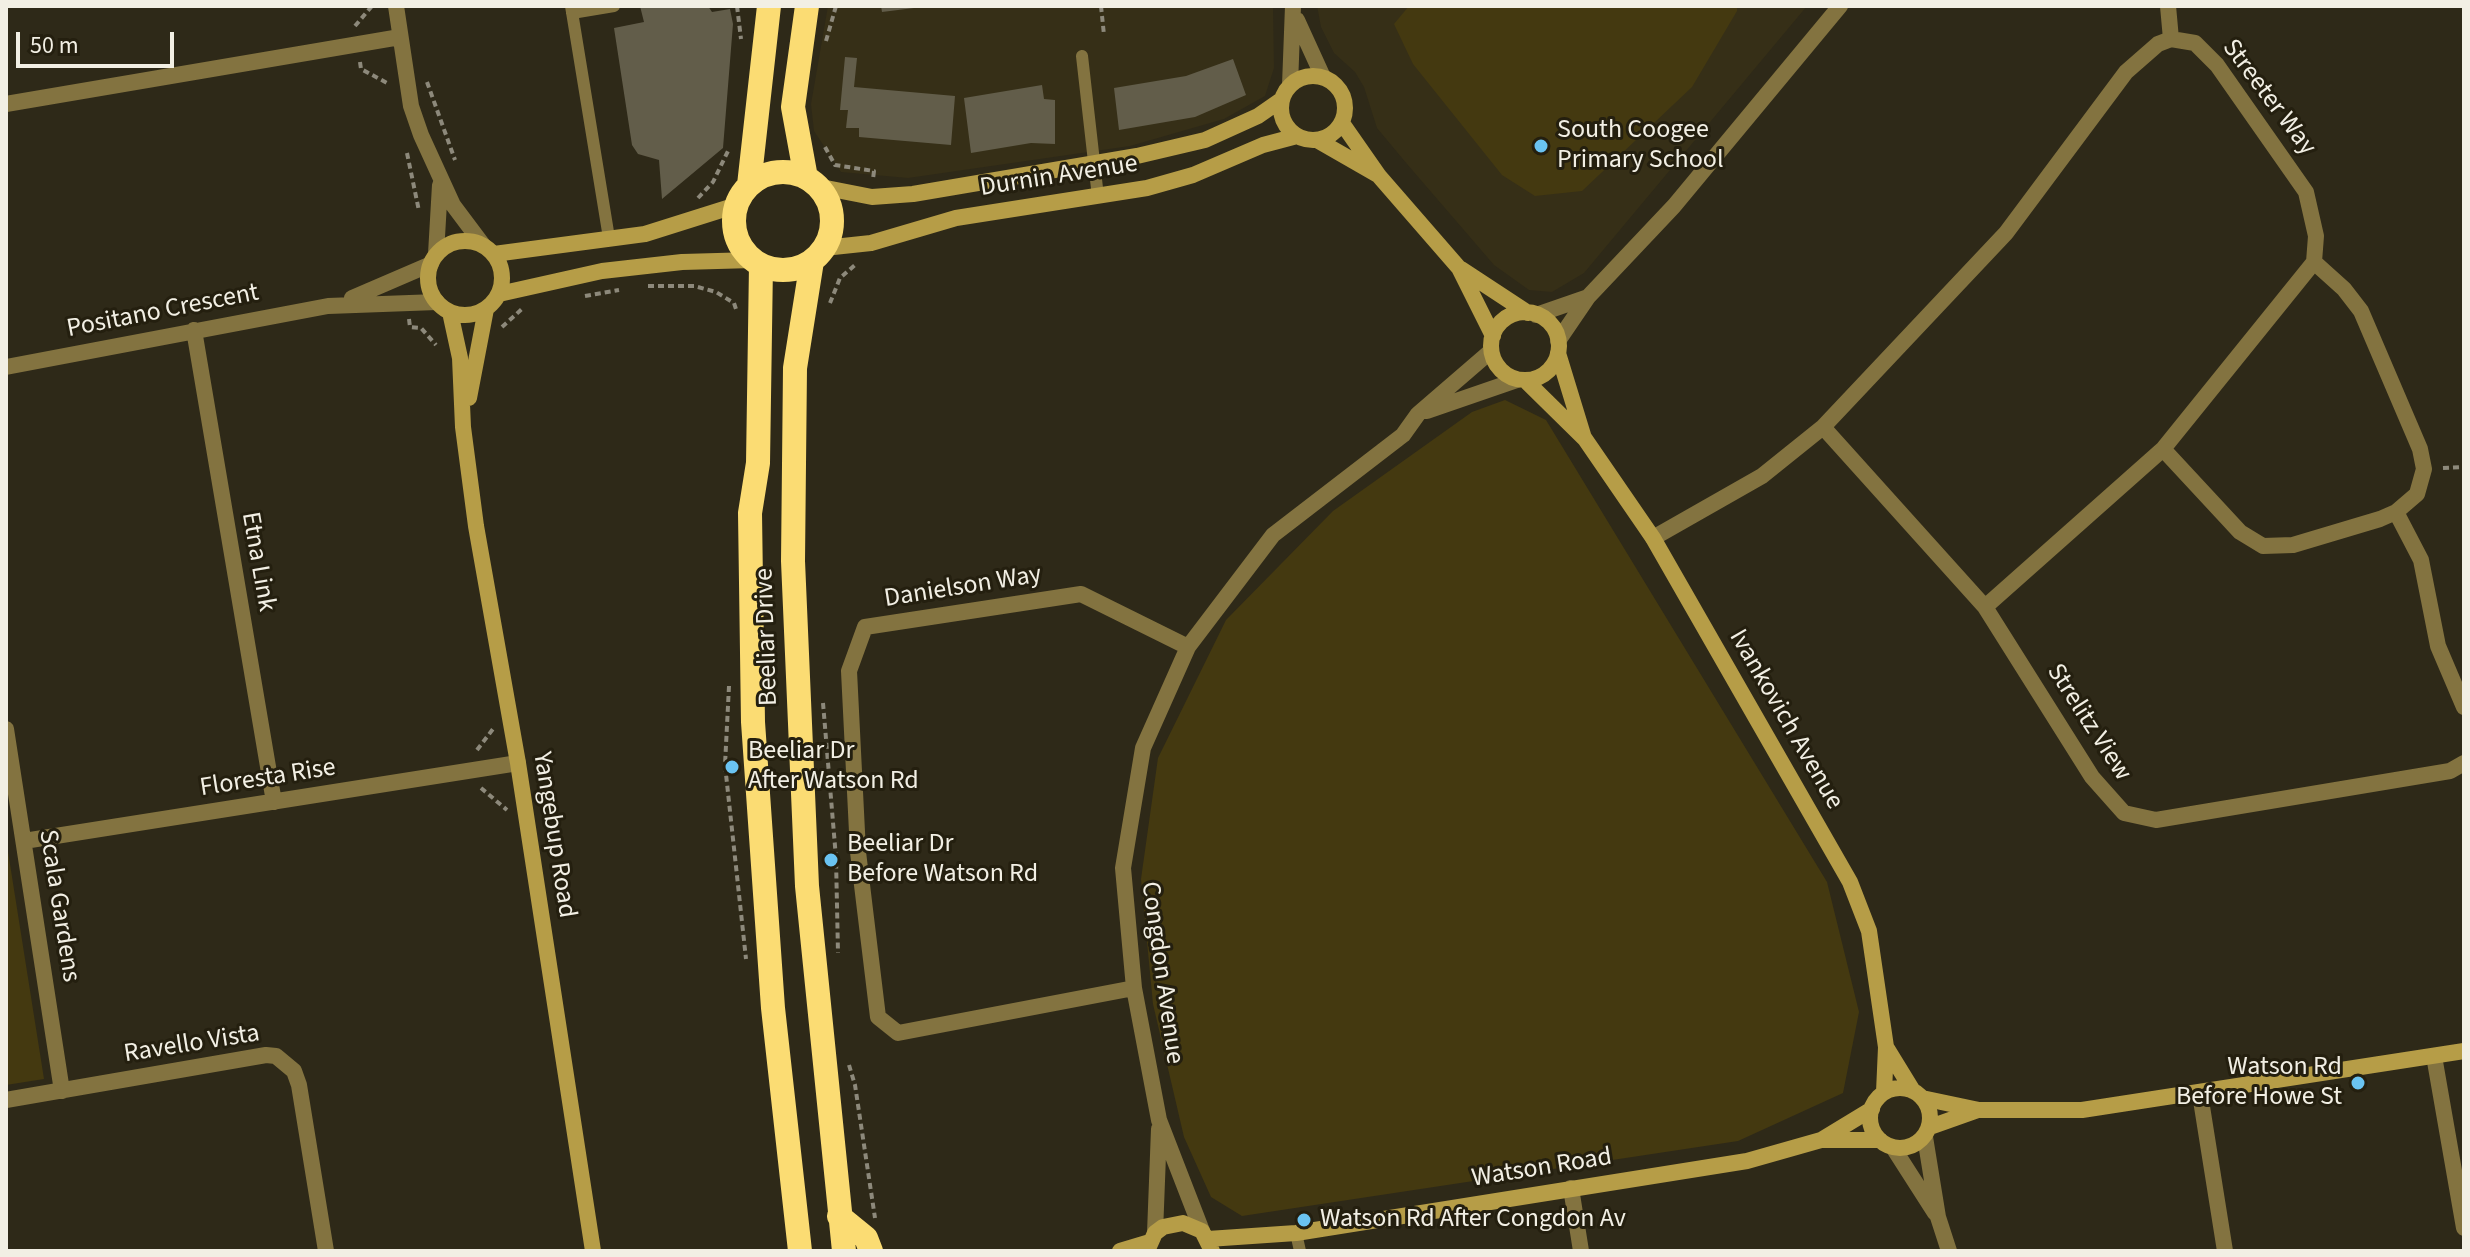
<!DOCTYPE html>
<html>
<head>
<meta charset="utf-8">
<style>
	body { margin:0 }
	#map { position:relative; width:2470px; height:1257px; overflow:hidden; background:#2e2918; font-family:"Source Sans 3",sans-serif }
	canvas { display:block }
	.frame { position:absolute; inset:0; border:8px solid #f2efe4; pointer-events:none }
	.scale { position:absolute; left:16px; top:32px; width:158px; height:36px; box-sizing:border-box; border:4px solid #f2efe4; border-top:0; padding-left:10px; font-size:24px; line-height:28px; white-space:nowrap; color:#f2efe4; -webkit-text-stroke:6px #241f0f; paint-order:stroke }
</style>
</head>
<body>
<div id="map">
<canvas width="2470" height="1257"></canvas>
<div class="frame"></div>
<div class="scale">50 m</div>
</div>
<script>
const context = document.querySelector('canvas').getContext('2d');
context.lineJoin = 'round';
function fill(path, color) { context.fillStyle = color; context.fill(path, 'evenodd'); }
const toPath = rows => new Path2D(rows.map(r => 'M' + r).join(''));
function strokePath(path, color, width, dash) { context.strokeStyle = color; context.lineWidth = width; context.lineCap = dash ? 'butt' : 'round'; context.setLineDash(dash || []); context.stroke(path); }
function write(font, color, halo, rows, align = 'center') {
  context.font = font + ' "Source Sans 3",sans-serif'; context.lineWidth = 6; context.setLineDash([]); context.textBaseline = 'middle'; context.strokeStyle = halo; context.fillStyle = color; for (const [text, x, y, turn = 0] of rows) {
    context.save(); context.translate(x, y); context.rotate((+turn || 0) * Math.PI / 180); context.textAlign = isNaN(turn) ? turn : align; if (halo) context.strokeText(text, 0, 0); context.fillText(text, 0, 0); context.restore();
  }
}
const built = toPath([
	[828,6,1273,6,1274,68,1265,96,1224,119,1130,146,908,178,841,172,814,131,811,104],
	[1317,6,1807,6,1584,273,1552,292,1529,290,1494,265,1407,164,1377,128,1364,87,1355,72,1334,53,1321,27]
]);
const green = toPath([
	[1409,6,1737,6,1737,11,1692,87,1582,191,1535,196,1502,175,1413,64,1394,24],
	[1505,400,1546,420,1827,882,1859,1012,1843,1093,1738,1141,1242,1216,1211,1197,1184,1137,1153,1004,1141,879,1158,758,1226,620,1333,511,1472,412],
	[6,839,44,1079,6,1085]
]);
const building = toPath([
	[640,6,708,6,712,12,730,9,733,24,723,148,662,199,659,160,638,154,632,145,614,28,644,22],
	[881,6,914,6,914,8,882,12],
	[845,57,857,58,854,87,955,96,951,145,859,137,859,128,846,128,848,110,840,110],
	[1233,59,1246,95,1195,117,1119,130,1114,88,1186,76],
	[1042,85,1044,99,1055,100,1055,144,1031,143,971,153,964,98]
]);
const path = toPath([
	[737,6,741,39],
	[1101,6,1104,35],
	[355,26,372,6],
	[826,41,836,6],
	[360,62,361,69,389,84],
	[427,82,455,160],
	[825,147,835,165,874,171,873,179],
	[407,153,419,211],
	[698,198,713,182,729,149],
	[648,286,694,286,716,292,734,303,737,312],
	[585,296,619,290],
	[830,303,840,278,855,265],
	[409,319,410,327,421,328,436,345],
	[502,327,522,309],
	[2443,468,2464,467],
	[729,686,725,765,746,959],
	[823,703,836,858,838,953],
	[477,750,493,729],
	[481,788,507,810],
	[849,1065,855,1085,875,1218]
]);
const lane = toPath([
	[571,6,609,238],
	[572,13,614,6],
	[1082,56,1098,197],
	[1296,1233,1300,1251]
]);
const street = toPath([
	[396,6,411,106,421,135,453,205,483,245],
	[2168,6,2171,39],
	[1297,20,1323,77],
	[1290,85,1293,6],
	[6,104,400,37],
	[436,254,440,185],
	[352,298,431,264],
	[1536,315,1588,297],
	[194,330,274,802],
	[1558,341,1588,297,1674,206,1840,6],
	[6,367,328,306,437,302],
	[1427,411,1517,380],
	[1823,427,1985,607,2092,777,2124,813,2156,820,2450,771,2464,763],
	[2163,449,2240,532,2263,546,2293,545,2380,519,2396,512,2417,494,2424,469,2420,449,2361,311,2344,289,2314,262],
	[2396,512,2421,560,2438,646,2464,707],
	[1653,538,1762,476,1823,427,2006,233,2126,72,2158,44,2171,39,2195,43,2217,65,2306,192,2316,236,2314,262,2163,449,1985,607],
	[6,729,62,1091],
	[24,841,518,763],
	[1134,988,898,1033,878,1017,858,852,849,671,865,627,1081,594,1188,647],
	[2434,1056,2464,1228],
	[2200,1094,2225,1251],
	[6,1100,266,1055,276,1056,294,1071,299,1085,326,1251],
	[1925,1137,1938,1217,1949,1251],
	[1894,1149,1935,1213],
	[1571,1188,1581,1251],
	[1202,1231,1159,1120,1134,988,1123,868,1143,748,1188,647,1273,535,1403,435,1418,414,1491,351],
	[1155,1233,1159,1129]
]);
const secondary = toPath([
	'1281 108a32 32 0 1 1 64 0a32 32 0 1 1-64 0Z',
	[1342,123,1379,176,1459,268,1493,336],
	[1317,140,1378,175],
	[816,186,872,197,913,194,1137,156,1205,140,1258,116,1281,100],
	'428 278a37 37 0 1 1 74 0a37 37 0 1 1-74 0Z',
	[824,248,871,243,956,218,1147,188,1193,175,1263,145,1297,136],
	[494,254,645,234,737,205],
	[1461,269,1528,313],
	[499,294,602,271,682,262,753,260],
	[450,312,460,358,463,427,476,526,518,763,593,1251],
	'1491 346a34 34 0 1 1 68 0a34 34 0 1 1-68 0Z',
	[1558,353,1584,438],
	[1525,380,1585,439,1653,538,1850,882,1869,931,1886,1047,1884,1092],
	[469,398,486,309],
	[1886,1047,1913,1091],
	'1870 1118a30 30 0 1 1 60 0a30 30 0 1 1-60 0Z',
	[1922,1098,1979,1110,2082,1110,2464,1051],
	[1930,1127,1978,1110],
	[1822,1140,1880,1140],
	[1208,1239,1296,1233,1747,1161,1821,1140,1872,1109],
	[1120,1251,1150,1242],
	[1147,1251,1155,1233,1163,1227,1183,1223,1202,1231,1212,1251]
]);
const highway = toPath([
	'734 221a49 49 0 1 1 98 0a49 49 0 1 1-98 0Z',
	[806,178,793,107,807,6],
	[749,185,769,6],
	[812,261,795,368,793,561,807,886,844,1251],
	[761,265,758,463,750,513,753,722,773,1008,800,1251],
	[839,1216,866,1238,871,1251]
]);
const markers = [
	[1541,146,8,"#6ac3f1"],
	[732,767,8,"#6ac3f1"],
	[831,860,8,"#6ac3f1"],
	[2358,1083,8,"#6ac3f1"],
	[1304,1220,8,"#6ac3f1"]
];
const streetNames = [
	["Streeter Way",2268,98,53],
	["Durnin Avenue",1059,177,-9],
	["Positano Crescent",163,312,-11],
	["Etna Link",257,562,80],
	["Danielson Way",963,588,-9],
	["Beeliar Drive",768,637,-92],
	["Ivankovich Avenue",1785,720,60],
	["Strelitz View",2088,723,57],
	["Floresta Rise",268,779,-9],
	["Yangebup Road",553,835,81],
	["Scala Gardens",58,906,81],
	["Congdon Avenue",1161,973,82],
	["Ravello Vista",192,1045,-9],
	["Watson Road",1542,1169,-9]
];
const poiNames = [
	["South Coogee",1557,131],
	["Primary School",1557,161],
	["Beeliar Dr",748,752],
	["After Watson Rd",748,782],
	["Beeliar Dr",847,845],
	["Before Watson Rd",847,875],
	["Watson Rd",2342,1068,"right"],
	["Before Howe St",2342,1098,"right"],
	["Watson Rd After Congdon Av",1320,1220]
];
fill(built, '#362f17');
fill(green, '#443910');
fill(building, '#625d4a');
strokePath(path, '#8d897b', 4, [6, 4]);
strokePath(lane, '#837340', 12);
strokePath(street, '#837340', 16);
strokePath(secondary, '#b69d47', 16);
strokePath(highway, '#fbdc73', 24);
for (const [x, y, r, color] of markers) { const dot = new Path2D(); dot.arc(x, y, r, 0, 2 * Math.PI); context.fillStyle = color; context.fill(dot); strokePath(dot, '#241f0f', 3); }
write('26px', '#f2efe4', '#241f0f', streetNames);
write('26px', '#f2efe4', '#241f0f', poiNames, 'left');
</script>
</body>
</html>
